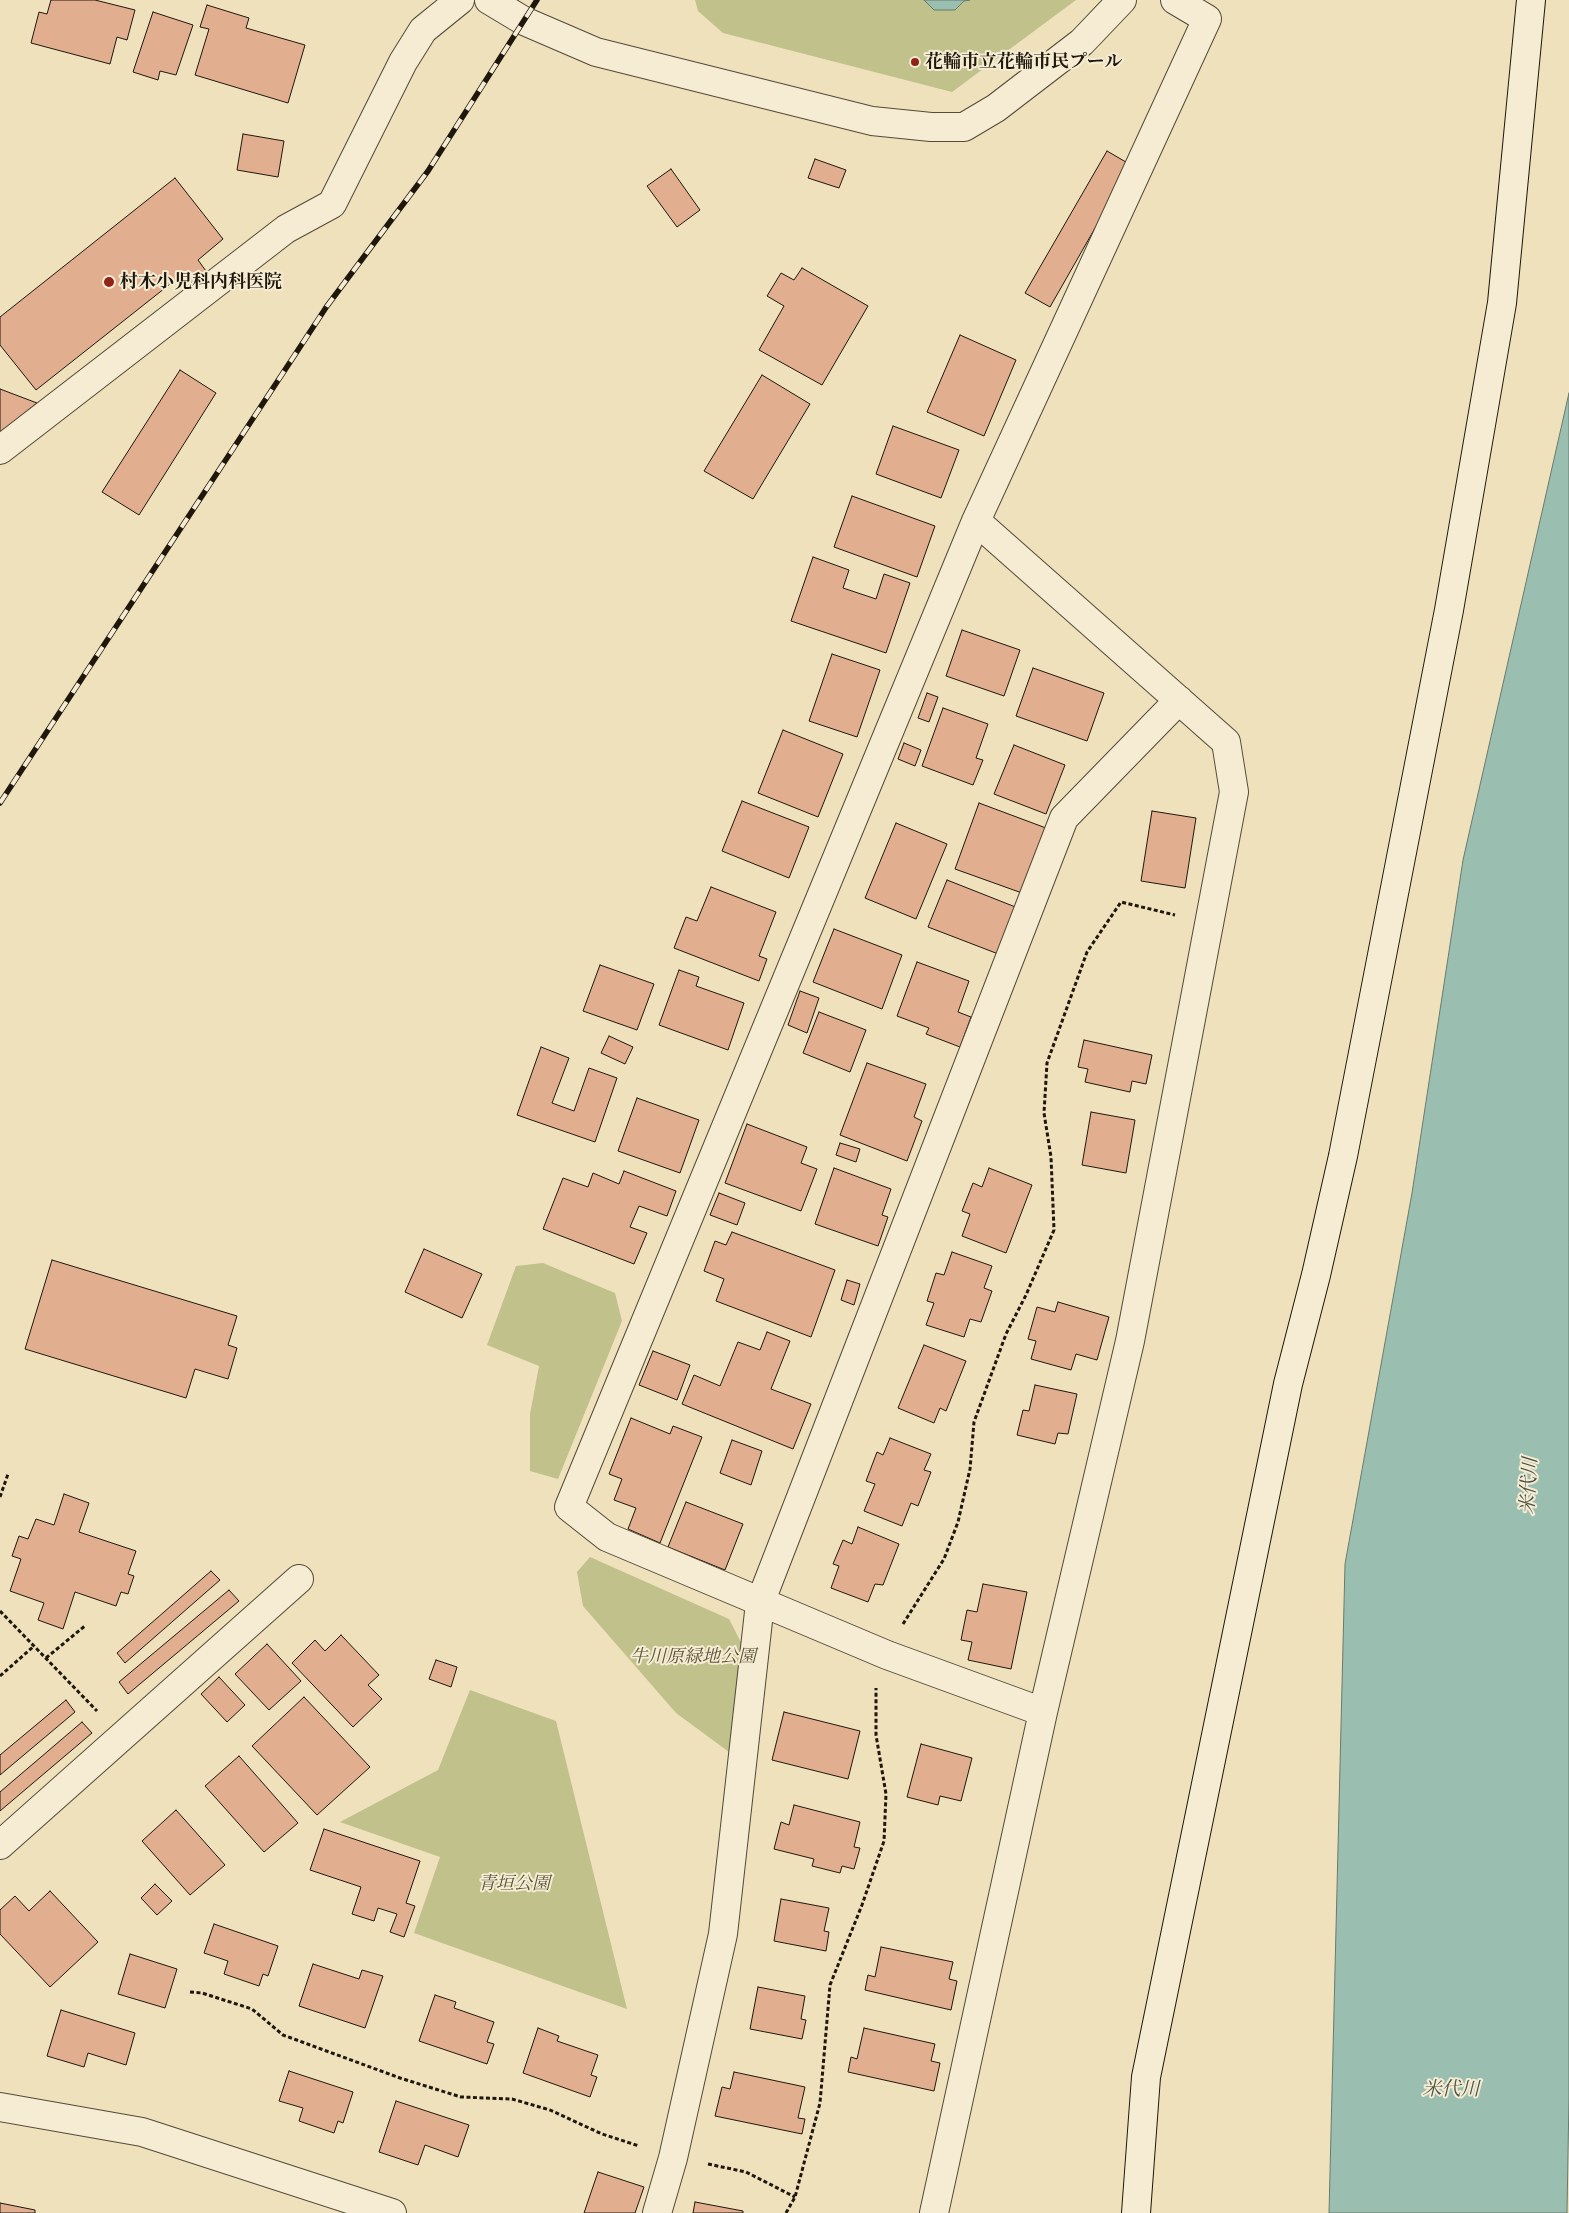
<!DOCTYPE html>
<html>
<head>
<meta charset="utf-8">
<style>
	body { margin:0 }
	canvas { display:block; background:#efe1bc }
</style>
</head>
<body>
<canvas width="1569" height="2213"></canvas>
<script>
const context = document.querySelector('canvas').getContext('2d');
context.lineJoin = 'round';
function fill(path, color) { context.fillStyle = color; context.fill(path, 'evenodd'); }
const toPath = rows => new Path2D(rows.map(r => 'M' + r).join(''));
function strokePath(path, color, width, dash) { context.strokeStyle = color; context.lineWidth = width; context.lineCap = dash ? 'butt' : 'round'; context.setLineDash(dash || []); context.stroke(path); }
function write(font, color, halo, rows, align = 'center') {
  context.font = font + ' "Gentium Book Plus","Noto Serif JP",serif'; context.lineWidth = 4; context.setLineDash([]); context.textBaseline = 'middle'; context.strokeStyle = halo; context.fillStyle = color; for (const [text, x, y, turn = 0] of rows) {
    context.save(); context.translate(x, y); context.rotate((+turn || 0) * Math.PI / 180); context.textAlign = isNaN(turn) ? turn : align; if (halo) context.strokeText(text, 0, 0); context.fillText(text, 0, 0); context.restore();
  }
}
const green = toPath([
	[695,0,1076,0,952,92,723,33,698,11],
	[543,1263,615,1293,622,1321,558,1479,530,1471,530,1414,539,1366,487,1345,516,1266],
	[590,1557,729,1619,746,1652,729,1752,676,1713,583,1606,577,1572],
	[470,1690,556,1721,627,2009,414,1933,440,1857,340,1822,438,1770]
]);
const water = toPath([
	[924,0,970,0,964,1,955,10,934,10,924,0],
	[1569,393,1569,2096,1567,2213,1329,2213,1345,1564,1412,1193,1463,860,1569,393]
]);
const building = toPath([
	[51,0,95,0,135,10,127,40,117,37,110,64,31,43,39,12,47,14,51,0],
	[207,5,249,18,246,28,305,45,288,103,195,75,209,29,200,27,207,5],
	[153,12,193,25,176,75,160,71,158,80,133,72,153,12],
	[243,134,284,141,278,177,237,170,243,134],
	[1107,151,1131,165,1050,307,1025,293,1107,151],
	[815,159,846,170,839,188,808,178,815,159],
	[671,169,700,210,677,227,647,186,671,169],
	[175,178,223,239,198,260,206,271,186,287,179,277,36,390,0,345,0,317,175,178],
	[802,268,868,306,822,385,759,350,784,306,767,296,781,273,794,280,802,268],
	[960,335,1016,360,984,436,927,412,960,335],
	[180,370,216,393,139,515,102,492,180,370],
	[762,375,810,404,753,499,704,471,762,375],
	[0,389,37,403,0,433,0,389],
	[893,426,959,450,941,498,876,474,893,426],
	[852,496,935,526,917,577,834,547,852,496],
	[813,557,849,570,843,588,876,599,884,574,910,583,886,653,791,621,813,557],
	[962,630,1020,650,1004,696,946,676,962,630],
	[832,654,880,670,857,737,809,721,832,654],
	[1033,668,1104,693,1087,741,1016,716,1033,668],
	[927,693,938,697,929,722,918,718,927,693],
	[943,708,988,724,976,758,983,760,973,785,922,766,943,708],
	[783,730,843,754,818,817,758,793,783,730],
	[904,743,921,750,915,766,898,759,904,743],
	[1014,745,1065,765,1046,814,994,794,1014,745],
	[742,801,809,827,789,878,722,851,742,801],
	[979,803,1046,828,1022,893,955,869,979,803],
	[1152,811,1196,818,1185,888,1141,881,1152,811],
	[896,823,947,844,916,919,865,898,896,823],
	[947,880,1018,908,1001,955,928,927,947,880],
	[711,887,776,912,759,956,767,959,759,981,674,948,686,917,697,921,711,887],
	[834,929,902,955,882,1009,813,982,834,929],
	[917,962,969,981,958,1012,971,1017,960,1047,926,1034,929,1028,897,1016,917,962],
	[600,965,654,984,637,1030,583,1011,600,965],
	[679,970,699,977,696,986,744,1003,728,1050,659,1025,679,970],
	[800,991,819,998,807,1033,788,1025,800,991],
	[819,1012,866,1030,850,1072,803,1053,819,1012],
	[609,1036,633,1047,625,1064,601,1053,609,1036],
	[1084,1040,1152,1055,1146,1084,1132,1081,1130,1092,1085,1082,1088,1069,1078,1067,1084,1040],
	[541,1047,569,1058,552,1103,574,1111,589,1068,617,1078,595,1142,517,1115,541,1047],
	[867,1063,926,1084,914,1117,922,1121,907,1161,840,1135,867,1063],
	[637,1098,699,1120,680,1173,618,1151,637,1098],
	[1091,1112,1135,1120,1126,1173,1082,1165,1091,1112],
	[747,1124,807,1147,801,1163,817,1169,801,1211,725,1183,747,1124],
	[840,1143,860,1149,856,1162,836,1155,840,1143],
	[834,1168,891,1189,882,1215,888,1217,878,1246,815,1224,834,1168],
	[989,1168,1032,1185,1006,1253,962,1236,970,1214,962,1211,973,1183,982,1187,989,1168],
	[624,1171,676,1191,667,1216,639,1206,630,1227,647,1233,634,1264,543,1229,563,1178,588,1187,593,1173,619,1184,624,1171],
	[719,1193,745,1203,737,1225,710,1215,719,1193],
	[732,1232,835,1270,811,1337,716,1301,724,1279,704,1271,715,1241,726,1245,732,1232],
	[424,1249,482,1274,462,1318,405,1292,424,1249],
	[952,1252,992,1266,984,1288,992,1291,981,1322,970,1319,964,1337,926,1325,934,1303,927,1301,936,1273,944,1275,952,1252],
	[52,1260,237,1316,228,1345,237,1348,228,1379,195,1369,186,1398,25,1349,52,1260],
	[847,1280,860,1284,854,1305,841,1300,847,1280],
	[1058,1302,1109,1317,1097,1360,1076,1354,1071,1370,1031,1359,1036,1341,1028,1339,1037,1307,1055,1312,1058,1302],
	[767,1332,790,1341,771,1389,811,1404,793,1449,682,1404,694,1375,720,1386,738,1342,760,1350,767,1332],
	[924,1345,966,1361,946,1411,940,1408,934,1423,898,1408,924,1345],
	[653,1351,690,1365,677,1400,639,1385,653,1351],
	[1035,1385,1077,1394,1068,1434,1058,1433,1055,1444,1017,1435,1023,1410,1029,1411,1035,1385],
	[631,1418,670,1434,673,1426,702,1437,660,1543,628,1529,636,1508,614,1500,622,1479,609,1474,631,1418],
	[890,1438,931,1454,924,1470,931,1472,918,1506,911,1503,902,1526,864,1511,875,1484,866,1481,877,1452,883,1455,890,1438],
	[732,1440,762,1451,751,1485,720,1473,732,1440],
	[64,1494,89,1503,79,1532,136,1551,128,1574,134,1576,128,1594,121,1592,116,1606,75,1592,63,1629,38,1620,44,1603,10,1591,21,1559,12,1556,19,1536,28,1539,36,1519,54,1525,64,1494],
	[686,1502,743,1524,725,1570,668,1547,686,1502],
	[858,1527,899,1544,883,1585,875,1584,868,1602,831,1588,839,1566,833,1564,843,1540,852,1544,858,1527],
	[211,1571,220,1580,125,1663,117,1653,211,1571],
	[983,1584,1027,1592,1011,1669,968,1660,972,1642,961,1640,967,1610,977,1612,983,1584],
	[229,1590,239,1601,128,1694,119,1682,229,1590],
	[341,1635,379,1675,368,1685,382,1699,353,1727,292,1663,315,1640,325,1651,341,1635],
	[267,1644,301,1681,269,1710,235,1674,267,1644],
	[436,1660,457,1667,451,1687,429,1679,436,1660],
	[219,1677,245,1705,227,1722,201,1694,219,1677],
	[304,1697,370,1767,317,1815,252,1746,304,1697],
	[66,1700,75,1712,0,1775,0,1755,66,1700],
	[784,1712,860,1731,848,1779,772,1760,784,1712],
	[82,1722,92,1733,0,1811,0,1792,82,1722],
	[921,1744,972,1758,961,1801,940,1796,938,1805,907,1797,921,1744],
	[239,1756,298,1823,264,1852,205,1786,239,1756],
	[794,1805,860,1822,854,1847,860,1848,854,1869,842,1866,840,1873,812,1866,814,1859,774,1849,781,1822,789,1825,794,1805],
	[176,1810,225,1865,190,1895,142,1841,176,1810],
	[324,1829,420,1861,406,1903,415,1906,404,1937,390,1932,397,1914,378,1908,374,1921,352,1914,361,1887,310,1870,324,1829],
	[155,1884,172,1901,157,1915,141,1898,155,1884],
	[50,1891,98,1942,50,1987,0,1934,0,1910,15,1896,29,1911,50,1891],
	[781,1899,829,1908,824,1931,829,1932,826,1951,774,1941,781,1899],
	[214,1924,278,1946,268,1976,263,1974,259,1986,224,1974,228,1961,204,1953,214,1924],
	[881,1947,953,1962,949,1979,957,1981,951,2010,865,1990,868,1975,875,1977,881,1947],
	[130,1954,177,1969,165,2008,118,1994,130,1954],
	[313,1964,359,1979,362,1970,383,1976,365,2028,299,2006,313,1964],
	[758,1987,805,1996,801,2019,806,2020,802,2039,750,2029,758,1987],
	[435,1995,456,2002,454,2008,494,2022,487,2042,494,2044,487,2064,419,2041,435,1995],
	[61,2010,135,2033,126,2065,88,2053,84,2067,47,2056,61,2010],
	[538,2028,559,2036,557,2041,598,2055,591,2075,597,2077,590,2097,523,2073,538,2028],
	[864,2028,935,2044,931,2061,940,2063,934,2091,848,2072,851,2057,857,2059,864,2028],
	[289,2071,353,2092,343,2123,338,2121,334,2133,299,2121,303,2108,279,2101,289,2071],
	[734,2072,805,2087,798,2118,805,2119,802,2134,715,2116,722,2087,730,2089,734,2072],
	[396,2101,469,2125,458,2157,425,2145,418,2165,379,2152,396,2101],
	[598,2172,644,2187,635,2213,584,2213,598,2172],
	[695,2202,743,2211,743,2213,693,2213,695,2202],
	[0,2203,35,2210,35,2213,0,2213,0,2203]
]);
const path = toPath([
	[0,1497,8,1474],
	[0,1611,97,1711],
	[903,1624,944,1559,958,1522,970,1469,974,1422,1006,1334,1026,1295,1054,1230,1051,1157,1044,1113,1047,1063,1087,952,1121,902,1175,915],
	[46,1658,86,1625],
	[0,1676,34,1646],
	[190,1992,202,1993,252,2009,283,2035,400,2078,461,2097,512,2099,550,2110,602,2134,639,2146],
	[708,2164,746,2172,795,2197],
	[786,2213,795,2197,820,2103,830,1985,862,1905,884,1841,886,1794,876,1735,876,1688]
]);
const street = toPath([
	[489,0,524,21,596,52,872,121,931,127,964,127,996,108,1082,42,1122,0],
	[0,450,286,229,332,204,403,62,423,30,460,0],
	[1043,1712,887,1655,607,1537,569,1507,976,521,1207,19,1175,0],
	[0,1845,299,1579],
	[0,2107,142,2132,392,2213],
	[657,2213,673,2158,723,1934,760,1603,1064,818,1179,700],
	[934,2213,1043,1712,1130,1341,1234,792,1226,742,976,521]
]);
const secondary = toPath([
	[1136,2213,1146,2077,1288,1384,1316,1275,1343,1156,1449,610,1502,303,1531,0]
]);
const rail = toPath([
	[0,803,327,306,428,171,537,0]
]);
const markers = [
	[915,62,5,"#8f2418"],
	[109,282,6,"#8f2418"]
];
const poiNames = [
	["花輪市立花輪市民プール",925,62],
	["村木小児科内科医院",120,282]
];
const parkNames = [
	["牛川原緑地公園",693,1657],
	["青垣公園",514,1884]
];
const waterNames = [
	["米代川",1530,1486,-87],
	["米代川",1451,2090]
];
fill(green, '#c1c18c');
fill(water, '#9abeaf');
strokePath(water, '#697b6e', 1);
fill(building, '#e1af8f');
strokePath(building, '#1f170c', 1);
strokePath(street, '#534a38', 30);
strokePath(secondary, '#1f170c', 30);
strokePath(path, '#1f170c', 3, [4, 2.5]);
strokePath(street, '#f5ecd3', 28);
strokePath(secondary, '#f5ecd3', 28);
strokePath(rail, '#1f170c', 5.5);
strokePath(rail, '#f5ecd3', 4, [11]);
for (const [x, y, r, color] of markers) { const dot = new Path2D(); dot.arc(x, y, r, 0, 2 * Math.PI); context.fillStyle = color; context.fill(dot); strokePath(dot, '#f5ecd3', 2); }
write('bold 18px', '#1f170c', '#f5ecd3', poiNames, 'left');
write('italic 18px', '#585239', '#f5ecd3', parkNames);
write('italic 19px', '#4a5145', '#f5ecd3', waterNames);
</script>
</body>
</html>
